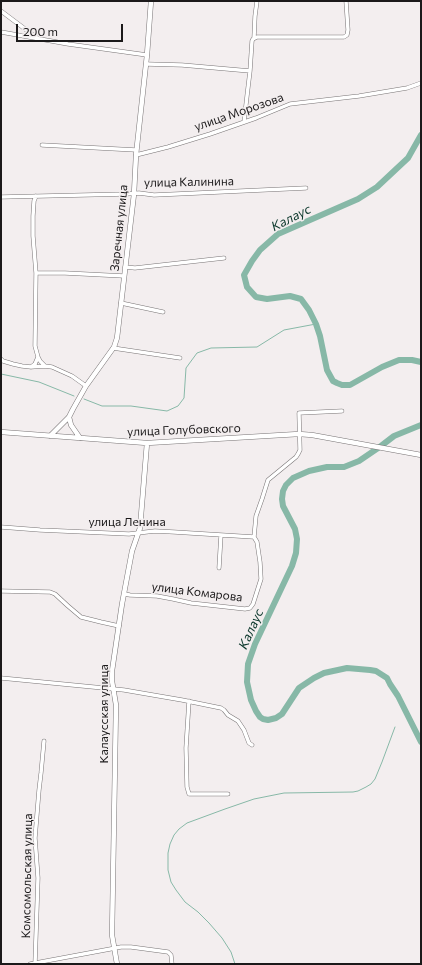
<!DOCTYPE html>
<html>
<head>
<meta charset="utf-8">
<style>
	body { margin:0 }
	#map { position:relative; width:422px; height:965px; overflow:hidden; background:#f3eeef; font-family:Commissioner,sans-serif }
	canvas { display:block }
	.frame { position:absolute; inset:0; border:2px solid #1b191a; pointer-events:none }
	.scale { position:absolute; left:16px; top:24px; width:107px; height:18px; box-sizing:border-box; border:2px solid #1b191a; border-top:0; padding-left:5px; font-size:12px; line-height:14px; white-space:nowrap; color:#1b191a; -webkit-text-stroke:3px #f3eeef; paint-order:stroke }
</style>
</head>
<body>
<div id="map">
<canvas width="422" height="965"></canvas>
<div class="frame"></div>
<div class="scale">200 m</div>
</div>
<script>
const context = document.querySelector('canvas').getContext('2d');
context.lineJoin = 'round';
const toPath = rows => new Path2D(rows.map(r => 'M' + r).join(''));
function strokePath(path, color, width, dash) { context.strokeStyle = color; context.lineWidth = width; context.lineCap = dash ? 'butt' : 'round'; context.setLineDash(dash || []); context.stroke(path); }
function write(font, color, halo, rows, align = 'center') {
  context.font = font + ' Commissioner,sans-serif'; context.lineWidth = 3; context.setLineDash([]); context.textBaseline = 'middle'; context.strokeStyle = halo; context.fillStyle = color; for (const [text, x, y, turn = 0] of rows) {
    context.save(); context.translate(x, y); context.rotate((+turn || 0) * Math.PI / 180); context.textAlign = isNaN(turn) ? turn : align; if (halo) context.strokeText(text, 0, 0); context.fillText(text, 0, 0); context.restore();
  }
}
const stream = toPath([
	[1,374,39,382,74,396],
	[84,399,102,406,131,406,167,411,178,406,184,398,186,368,197,353,211,348,257,347,284,330,316,324],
	[235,964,231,952,222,938,209,923,198,912,185,902,176,890,171,882,168,870,168,853,170,844,174,835,179,829,187,823,225,809,254,799,284,793,353,792,358,791,366,787,371,784,375,779,382,762,395,727]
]);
const river = toPath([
	[421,135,408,158,377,187,358,199,278,234,260,250,252,261,244,275,247,287,256,297,267,299,290,296,301,299,309,310,316,324,320,336,327,370,333,381,337,383,342,385,350,385,382,367,399,360,412,360,421,362],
	[421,425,394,436,381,446,359,461,344,467,327,467,309,471,293,478,286,485,283,491,282,499,283,506,295,529,297,539,296,553,292,566,255,644,248,664,247,682,251,700,256,711,260,717,263,719,268,720,276,718,282,714,299,688,314,678,324,673,347,668,370,670,376,671,387,678,390,684,398,696,421,742]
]);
const minor = toPath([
	[1,11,37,38],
	[1,32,68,44,147,55],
	[254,38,255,16,257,1],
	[146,64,182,65,250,71],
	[244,122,247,96,250,71,252,41,253,39,257,37,344,37,347,35,348,30,346,1],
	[42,145,136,150],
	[136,155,168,147,210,134,256,118,290,104,359,96,407,88,421,83],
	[36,196,34,201,33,216,33,236,36,273,35,346,38,357,40,361,45,366],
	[1,197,126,194,139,193,154,195,176,194,306,188],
	[125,267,135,268,224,258],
	[36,273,65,273,124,276],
	[121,303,163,312],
	[113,348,180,358],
	[1,359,3,361,13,364,22,366,31,367,45,366,52,367,72,376,86,386],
	[31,367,35,364,38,357],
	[1,527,40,530,129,534,155,531,174,532,254,537],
	[219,568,221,535],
	[1,591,50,592,55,594,68,606,81,617,101,622,119,626],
	[124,594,130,595,157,596,173,599,191,603,245,609,250,608,253,604,261,579,260,562,257,542,254,537,256,516,262,499,268,480,296,457,298,454,300,450,299,413,342,411],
	[1,678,124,690,182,700,221,708,224,710,228,715,238,721,244,730,249,743,252,745],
	[189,701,186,748,187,787,189,794,228,794],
	[30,964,121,947,131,947,168,952,171,955,172,964],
	[35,964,38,878,35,838,39,790,41,773,44,741]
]);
const tertiary = toPath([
	[69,417,71,425,80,438],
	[1,432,147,443,299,434,312,435,421,455],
	[50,436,69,417,73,409,86,386,114,347,117,338,134,194,136,155,147,55,151,1],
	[117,964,112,935,116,705,112,681,112,671,122,604,132,551,140,528,147,443]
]);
const streetNames = [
	["улица Морозова",239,112,-19],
	["улица Калинина",189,182,-1],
	["Заречная улица",119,228,-84],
	["улица Голубовского",184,430,-2],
	["улица Ленина",127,522],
	["улица Комарова",197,592,7],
	["Калаусская улица",104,714,-90],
	["Комсомольская улица",27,876,-89]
];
const waterNames = [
	["Калаус",291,218,-27],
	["Калаус",251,629,-66]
];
strokePath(stream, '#87b8a7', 1);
strokePath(river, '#87b8a7', 6);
strokePath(minor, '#787475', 4.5);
strokePath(tertiary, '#787475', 5.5);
strokePath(minor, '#fff', 3.5);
strokePath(tertiary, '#fff', 4.5);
write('12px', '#1b191a', '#f3eeef', streetNames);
write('italic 13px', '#09362a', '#f3eeef', waterNames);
</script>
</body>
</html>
